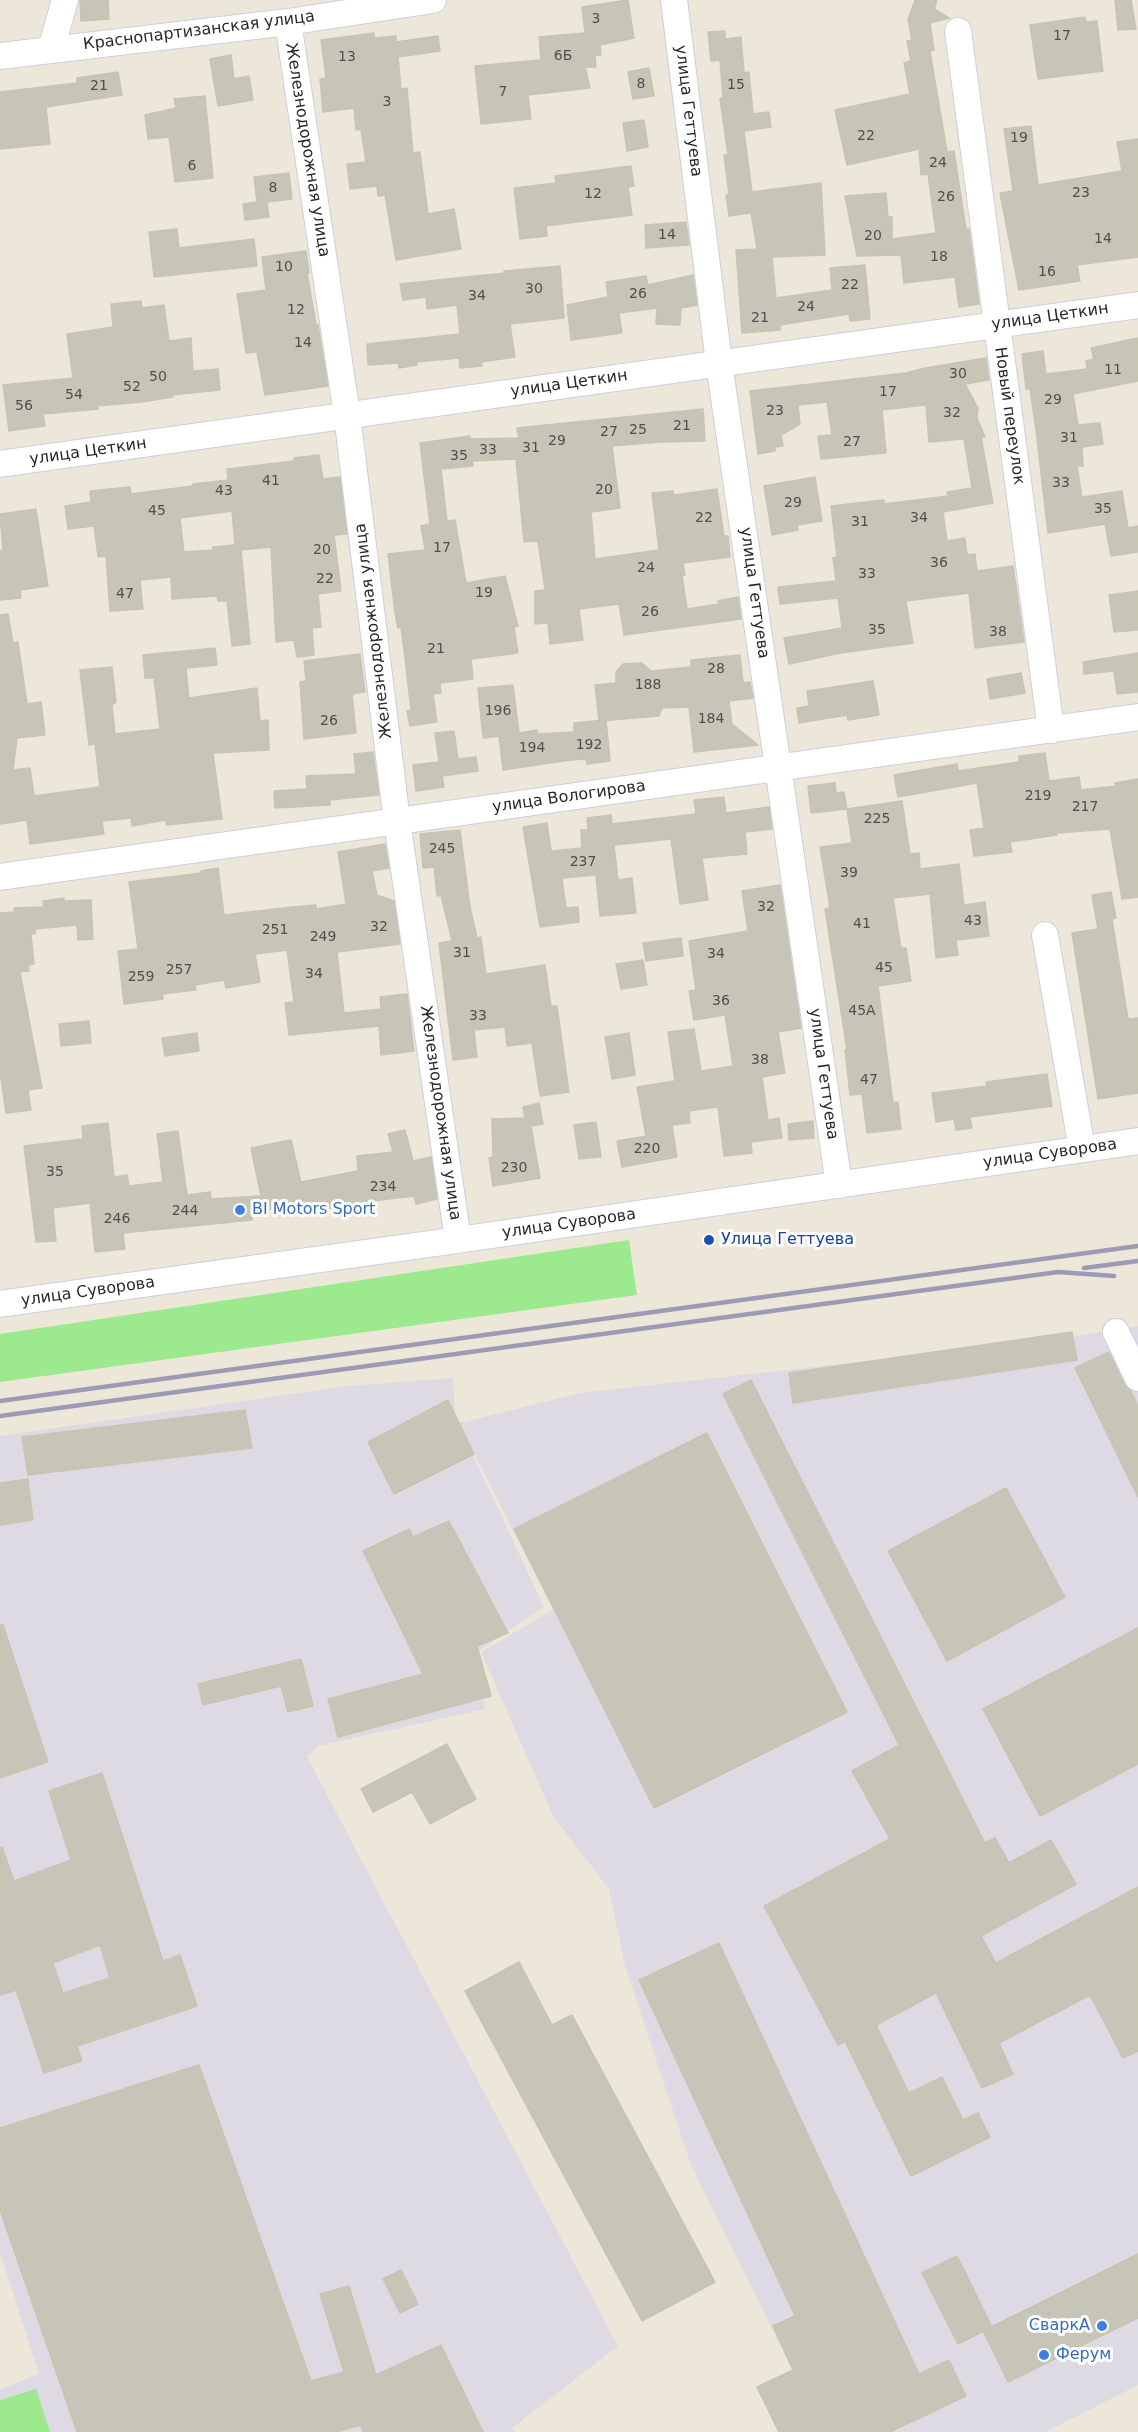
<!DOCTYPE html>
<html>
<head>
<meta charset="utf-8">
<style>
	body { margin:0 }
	canvas { display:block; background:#ece7d8 }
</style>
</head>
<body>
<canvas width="1138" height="2432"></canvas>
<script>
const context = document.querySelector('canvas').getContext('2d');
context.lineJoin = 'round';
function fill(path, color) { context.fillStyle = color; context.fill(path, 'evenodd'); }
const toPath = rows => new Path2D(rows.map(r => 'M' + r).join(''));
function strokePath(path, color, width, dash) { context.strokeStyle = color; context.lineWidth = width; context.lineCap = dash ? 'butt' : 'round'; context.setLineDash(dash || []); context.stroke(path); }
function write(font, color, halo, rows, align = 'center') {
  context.font = font + ' "DejaVu Sans",sans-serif'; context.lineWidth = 6; context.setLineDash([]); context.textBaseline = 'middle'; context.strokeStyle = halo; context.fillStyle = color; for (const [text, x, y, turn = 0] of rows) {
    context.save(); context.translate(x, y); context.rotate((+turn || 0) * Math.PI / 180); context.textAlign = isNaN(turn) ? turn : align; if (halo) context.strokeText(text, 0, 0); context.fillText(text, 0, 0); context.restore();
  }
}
const industrial = toPath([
	[1138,1326,1138,2385,1045,2432,826,2432,811,2408,691,2165,625,1966,609,1889,553,1816,481,1652,553,1610,459,1423,581,1393,1038,1342],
	[453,1378,455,1417,544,1607,477,1652,485,1709,318,1746,307,1757,618,2346,512,2428,514,2432,0,2432,0,2389,39,2374,0,2252,0,1436,348,1386]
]);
const green = toPath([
	[629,1240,637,1295,0,1382,0,1334],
	[36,2389,50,2432,0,2432,0,2400]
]);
const building = toPath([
	[80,0,108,0,109,19,81,21,80,0],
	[628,0,634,38,600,45,601,55,595,55,596,67,585,67,590,88,528,95,531,119,481,124,475,66,541,60,539,37,585,33,582,7,628,0],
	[915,0,937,0,934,9,949,18,930,23,934,50,930,51,947,152,954,151,966,229,969,229,979,304,959,307,955,277,904,283,901,255,857,256,845,196,886,193,888,217,892,217,892,239,936,233,928,174,921,175,919,149,847,165,835,110,910,94,904,63,911,61,907,41,912,40,908,19,915,0],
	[1115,0,1131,0,1136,29,1118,30,1115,0],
	[1085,17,1086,22,1097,21,1103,71,1038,79,1030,25,1085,17],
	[725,31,725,39,741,37,744,73,749,72,753,114,769,112,771,127,744,131,752,192,821,183,825,255,772,257,776,298,832,290,830,268,865,265,870,319,850,321,849,314,780,325,780,330,742,333,736,250,757,249,751,213,729,216,726,195,729,195,724,155,728,155,720,99,723,98,720,60,711,61,708,32,725,31],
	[374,33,374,38,396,36,396,42,438,36,440,51,398,57,401,89,407,88,413,153,420,152,428,214,454,209,461,249,396,260,385,195,378,196,377,186,350,189,347,164,366,162,361,129,356,130,354,108,323,112,320,79,326,78,321,40,374,33],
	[231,55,234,79,249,76,253,100,218,106,210,59,231,55],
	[649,68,654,96,633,99,628,72,649,68],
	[118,72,122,95,46,107,50,144,0,149,0,92,77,83,77,78,118,72],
	[205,96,213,178,175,182,169,137,148,139,145,115,176,108,174,99,205,96],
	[644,120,648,147,627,151,623,123,644,120],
	[1031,126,1038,185,1122,171,1117,142,1138,139,1138,257,1077,265,1080,281,1019,290,1000,193,1013,191,1004,129,1031,126],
	[631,166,634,186,628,187,632,215,546,226,547,236,520,239,514,188,556,183,555,176,631,166],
	[289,173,292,199,267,202,269,217,245,220,243,204,257,202,254,177,289,173],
	[686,222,689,245,646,248,645,225,686,222],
	[177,229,179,248,254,239,257,266,154,277,149,232,177,229],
	[306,251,309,273,307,273,316,325,318,325,328,386,265,395,257,352,246,353,237,294,266,290,262,257,306,251],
	[560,266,564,318,510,324,515,357,481,362,482,366,460,368,459,358,416,362,417,365,399,368,398,363,368,365,367,344,460,334,457,305,427,309,426,297,403,300,400,284,505,273,504,271,560,266],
	[693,275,697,305,681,308,680,325,656,324,657,308,619,313,622,333,571,340,567,305,608,297,606,282,646,276,648,285,693,275],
	[141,301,142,308,164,305,169,341,191,338,193,371,218,369,220,390,172,395,173,397,142,402,97,406,98,409,43,414,45,426,9,431,3,385,73,378,67,334,113,327,111,304,141,301],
	[1138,338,1138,381,1073,394,1078,425,1100,423,1103,444,1082,447,1083,466,1077,466,1082,497,1122,491,1128,528,1138,526,1138,552,1111,556,1105,524,1048,533,1036,430,1030,389,1026,389,1022,354,1043,351,1046,374,1087,369,1086,361,1094,359,1091,348,1138,338],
	[986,358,989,380,965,384,978,408,977,418,985,437,981,437,993,503,943,512,947,541,965,538,967,555,975,554,977,571,1013,566,1024,642,975,648,969,593,906,601,913,643,841,653,789,664,784,638,842,628,838,598,780,604,778,587,836,581,833,558,837,557,831,506,884,500,884,504,948,496,947,492,972,488,964,439,929,442,926,405,882,410,886,453,821,459,818,436,832,435,827,402,798,405,800,424,781,435,783,446,775,447,775,451,758,454,750,391,906,373,925,368,986,358],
	[703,409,705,441,660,442,612,446,620,508,591,512,595,559,659,550,652,493,673,491,674,495,717,489,724,536,728,536,730,557,683,563,685,575,682,575,687,609,719,604,718,601,738,597,741,619,624,635,619,604,579,609,583,640,550,644,548,623,535,624,535,591,545,590,538,541,524,542,516,459,472,461,473,466,441,469,447,521,455,520,466,583,505,576,518,626,514,627,518,653,471,659,473,679,440,683,441,693,433,694,437,722,410,726,407,711,411,710,405,658,401,627,398,628,395,613,388,554,425,550,421,526,430,524,420,443,470,436,470,439,519,438,517,428,703,409],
	[319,455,323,479,340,477,347,534,334,535,341,591,318,594,321,627,312,628,314,655,297,657,294,640,276,642,271,547,241,550,250,644,232,646,227,601,218,601,217,596,172,599,171,577,140,580,143,609,110,611,106,556,98,557,94,526,68,529,65,506,91,502,90,491,130,487,131,494,193,486,193,484,228,480,227,469,294,461,294,458,319,455],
	[232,511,235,545,213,547,213,550,184,552,180,518,232,511],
	[815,477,822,521,797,525,798,530,772,535,764,486,815,477],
	[36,509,48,586,20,590,21,598,0,600,0,551,3,550,0,514,36,509],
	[1138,591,1138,630,1114,632,1109,595,1138,591],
	[8,614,13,643,18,642,27,704,41,702,45,735,17,738,13,770,30,768,34,796,100,787,95,744,89,745,80,670,112,667,116,702,112,705,115,734,160,729,154,678,145,678,143,655,215,648,217,665,186,668,189,698,257,688,260,721,268,720,269,750,213,753,222,819,167,825,166,820,132,826,131,818,102,821,104,834,30,844,27,820,0,824,0,615,8,614],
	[1138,653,1138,692,1117,694,1114,671,1084,674,1083,662,1138,653],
	[360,654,365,692,352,694,356,733,304,739,300,682,306,681,304,661,360,654],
	[740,655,743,683,750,682,753,698,729,701,732,724,758,745,694,752,689,707,662,708,659,716,599,721,595,685,616,683,616,672,623,664,642,663,651,671,691,667,691,660,740,655],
	[1021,673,1025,693,990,699,987,679,1021,673],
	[873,681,879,715,848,720,847,715,799,723,797,708,809,706,807,691,873,681],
	[513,685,519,733,537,730,538,734,574,732,574,723,606,720,610,761,587,764,586,759,570,760,503,770,499,736,483,738,478,688,513,685],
	[454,731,458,759,476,757,478,771,442,776,444,787,416,791,413,765,439,762,435,733,454,731],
	[373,752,379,795,330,800,330,805,275,808,274,791,307,789,306,776,356,774,354,754,373,752],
	[1045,753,1049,781,1079,777,1081,790,1116,786,1115,783,1138,779,1138,897,1122,899,1110,829,1057,833,1057,835,1010,842,1012,852,974,856,970,830,984,828,977,783,898,797,894,775,957,764,958,771,1019,762,1019,756,1045,753],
	[835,783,836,793,844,792,847,809,811,813,808,786,835,783],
	[724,797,726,813,769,807,772,829,745,832,747,854,702,858,708,900,680,904,671,839,614,845,618,880,632,878,636,913,600,916,596,875,562,878,566,908,578,907,579,922,540,927,523,827,547,823,551,851,582,848,581,830,588,830,587,818,611,815,612,824,696,814,694,800,724,797],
	[902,801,910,854,919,853,920,869,959,864,964,905,985,902,989,936,956,940,958,955,936,958,930,894,893,898,901,948,906,948,911,981,878,986,893,1103,898,1102,901,1129,867,1133,862,1094,850,1095,845,1050,847,1050,825,909,830,908,820,847,852,843,847,809,902,801],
	[460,830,470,907,477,938,481,937,486,974,545,965,551,1006,557,1006,569,1092,540,1096,532,1043,507,1046,505,1027,474,1030,477,1057,453,1060,439,943,452,941,441,895,437,896,434,867,423,868,420,834,460,830],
	[385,844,389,868,372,871,377,895,394,901,400,944,337,952,344,1013,381,1009,380,997,407,994,414,1051,381,1055,379,1026,289,1035,285,1003,294,1002,287,950,255,954,260,982,226,988,224,980,195,985,196,990,162,994,163,999,124,1004,118,951,138,949,129,882,202,873,201,871,218,868,224,915,292,907,316,905,316,909,346,904,338,852,385,844],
	[780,885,801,1028,778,1032,785,1073,762,1077,768,1120,779,1118,782,1138,751,1142,752,1153,724,1156,718,1107,689,1111,690,1123,672,1125,677,1157,622,1167,617,1141,646,1136,637,1087,675,1081,668,1032,694,1029,701,1071,733,1066,725,1015,694,1020,689,991,696,990,689,941,748,931,742,891,780,885],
	[1111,892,1116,918,1112,919,1128,1019,1138,1018,1138,1093,1098,1099,1072,933,1098,929,1092,895,1111,892],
	[64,898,64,901,91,900,93,939,78,940,77,925,35,929,35,934,31,934,34,964,28,965,29,971,20,972,42,1088,28,1090,31,1110,6,1113,0,1071,0,913,15,912,14,908,44,907,43,901,64,898],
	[681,938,683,956,646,961,643,943,681,938],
	[643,960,647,985,621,989,616,964,643,960],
	[89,1021,91,1043,61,1046,59,1024,89,1021],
	[197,1033,199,1051,165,1056,162,1038,197,1033],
	[629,1033,635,1075,612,1079,605,1037,629,1033],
	[1047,1074,1052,1106,970,1117,972,1128,956,1130,954,1119,936,1122,932,1093,987,1086,986,1082,1047,1074],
	[539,1103,543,1124,531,1126,540,1178,493,1186,489,1158,493,1157,492,1119,525,1118,523,1107,539,1103],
	[813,1121,814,1138,789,1140,788,1124,813,1121],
	[596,1122,601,1157,579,1159,574,1125,596,1122],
	[108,1123,114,1177,127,1175,129,1186,163,1182,157,1134,178,1131,187,1195,210,1192,211,1199,261,1196,251,1148,291,1140,301,1182,358,1171,357,1156,393,1152,388,1134,405,1130,413,1161,431,1157,437,1199,416,1204,414,1196,355,1203,298,1215,296,1205,252,1213,252,1220,123,1233,125,1249,95,1252,90,1203,53,1208,56,1241,36,1242,24,1146,83,1139,82,1126,108,1123],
	[1072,1332,1077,1360,793,1403,789,1373,1072,1332],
	[1109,1352,1124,1384,1131,1391,1138,1406,1138,1497,1075,1368,1109,1352],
	[751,1380,985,1843,995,1838,1009,1863,1051,1840,1076,1884,981,1936,996,1963,1138,1887,1138,2051,1123,2058,1090,1995,999,2043,1013,2074,982,2088,936,1993,876,2025,909,2093,942,2077,963,2120,978,2113,990,2137,911,2176,845,2041,838,2045,764,1906,890,1839,852,1771,899,1745,723,1394,751,1380],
	[448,1400,474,1454,394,1494,368,1442,448,1400],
	[245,1410,252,1448,28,1475,22,1437,245,1410],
	[707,1433,847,1712,654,1808,514,1529,707,1433],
	[28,1479,33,1520,0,1525,0,1483,28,1479],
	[1006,1488,1065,1597,947,1661,888,1551,1006,1488],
	[449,1521,508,1633,477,1646,491,1696,338,1737,328,1699,423,1674,363,1551,409,1529,413,1537,449,1521],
	[0,1625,3,1625,48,1762,0,1778,0,1625],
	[1138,1628,1138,1764,1040,1816,983,1709,1138,1628],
	[301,1659,313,1706,288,1712,281,1686,203,1705,198,1684,301,1659],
	[447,1744,476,1799,430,1824,412,1792,373,1812,361,1789,447,1744],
	[102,1773,163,1961,180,1955,197,2006,77,2046,82,2061,44,2073,16,1990,0,1995,0,1848,2,1847,14,1881,71,1860,49,1791,102,1773],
	[100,1945,110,1978,63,1993,53,1963,100,1945],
	[719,1943,919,2374,949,2360,966,2396,890,2432,779,2432,757,2387,793,2370,773,2326,795,2316,639,1980,719,1943],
	[519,1962,552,2025,572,2015,715,2282,642,2321,465,1991,519,1962],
	[199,2065,311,2381,344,2372,320,2294,349,2286,376,2375,441,2345,483,2432,363,2432,361,2425,336,2432,77,2432,0,2210,0,2128,199,2065],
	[1138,2254,1138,2318,1008,2382,983,2331,1138,2254],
	[957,2256,992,2327,958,2344,922,2273,957,2256],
	[401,2270,418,2304,400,2313,383,2279,401,2270]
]);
const minor = toPath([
	[674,0,719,363,839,1185],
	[288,22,347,415,397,821,458,1240],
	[958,31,1051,730],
	[51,49,65,0],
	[0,56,288,22,433,0],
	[0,464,1138,305],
	[0,877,1138,717],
	[1045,935,1082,1149],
	[0,1304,458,1240,1138,1141],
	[1116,1332,1138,1378]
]);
const rail = toPath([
	[1084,1268,1138,1261],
	[0,1401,1138,1246],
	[0,1416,1058,1272,1114,1276]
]);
const markers = [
	[240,1210,6,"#3f7fe0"],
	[709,1240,6,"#1a4fb4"],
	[1102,2326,6,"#3f7fe0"],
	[1044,2355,6,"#3f7fe0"]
];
const numberNames = [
	["3",596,19],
	["17",1062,36],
	["6Б",563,56],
	["13",347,57],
	["8",641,84],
	["15",736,85],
	["21",99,86],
	["7",503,92],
	["3",387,102],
	["22",866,136],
	["19",1019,138],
	["24",938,163],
	["6",192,166],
	["8",273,188],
	["23",1081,193],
	["12",593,194],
	["26",946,197],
	["14",667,235],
	["20",873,236],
	["14",1103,239],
	["18",939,257],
	["10",284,267],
	["16",1047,272],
	["22",850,285],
	["30",534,289],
	["26",638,294],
	["34",477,296],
	["24",806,307],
	["12",296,310],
	["21",760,318],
	["14",303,343],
	["11",1113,370],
	["30",958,374],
	["50",158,377],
	["52",132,387],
	["17",888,392],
	["54",74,395],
	["29",1053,400],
	["56",24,406],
	["23",775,411],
	["32",952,413],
	["21",682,426],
	["25",638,430],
	["27",609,432],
	["31",1069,438],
	["29",557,441],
	["27",852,442],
	["31",531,448],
	["33",488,450],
	["35",459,456],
	["41",271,481],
	["33",1061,483],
	["20",604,490],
	["43",224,491],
	["29",793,503],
	["35",1103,509],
	["45",157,511],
	["22",704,518],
	["34",919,518],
	["31",860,522],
	["17",442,548],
	["20",322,550],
	["36",939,563],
	["24",646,568],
	["33",867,574],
	["22",325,579],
	["19",484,593],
	["47",125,594],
	["26",650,612],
	["35",877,630],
	["38",998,632],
	["21",436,649],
	["28",716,669],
	["188",648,685],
	["196",498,711],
	["184",711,719],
	["26",329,721],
	["192",589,745],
	["194",532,748],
	["219",1038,796],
	["217",1085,807],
	["225",877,819],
	["245",442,849],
	["237",583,862],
	["39",849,873],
	["32",766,907],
	["43",973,921],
	["41",862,924],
	["32",379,927],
	["251",275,930],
	["249",323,937],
	["31",462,953],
	["34",716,954],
	["45",884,968],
	["257",179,970],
	["34",314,974],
	["259",141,977],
	["36",721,1001],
	["45А",862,1011],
	["33",478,1016],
	["38",760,1060],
	["47",869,1080],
	["220",647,1149],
	["230",514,1168],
	["35",55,1172],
	["234",383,1187],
	["244",185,1211],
	["246",117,1219]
];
const streetNames = [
	["Краснопартизанская улица",199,31,-7],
	["улица Геттуева",688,111,83],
	["Железнодорожная улица",307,150,81],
	["улица Цеткин",1050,317,-8],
	["улица Цеткин",569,384,-8],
	["Новый переулок",1009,416,82],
	["улица Цеткин",88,452,-8],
	["улица Геттуева",754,593,82],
	["Железнодорожная улица",374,631,-97],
	["улица Вологирова",569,797,-8],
	["улица Геттуева",823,1074,82],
	["Железнодорожная улица",440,1113,82],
	["улица Суворова",1050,1154,-8],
	["улица Суворова",569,1224,-8],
	["улица Суворова",88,1292,-8]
];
const shopNames = [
	["BI Motors Sport",252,1210],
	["СваркА",1090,2326,"right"],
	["Ферум",1056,2355]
];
const transitNames = [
	["Улица Геттуева",721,1240]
];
fill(industrial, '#dedae4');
fill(green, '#9ce98e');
fill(building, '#c7c4b8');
strokePath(building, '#c8c4b2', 1.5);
strokePath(minor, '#cdcde3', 28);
strokePath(minor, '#fff', 26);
strokePath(rail, '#9c9ab5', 4.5);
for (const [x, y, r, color] of markers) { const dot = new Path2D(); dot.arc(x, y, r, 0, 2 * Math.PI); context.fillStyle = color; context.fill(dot); strokePath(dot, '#fff', 2); }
write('14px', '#504f4c', null, numberNames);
write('16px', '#282828', '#fff', streetNames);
write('16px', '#366cbe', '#fff', shopNames, 'left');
write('16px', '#164399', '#fff', transitNames, 'left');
</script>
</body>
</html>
